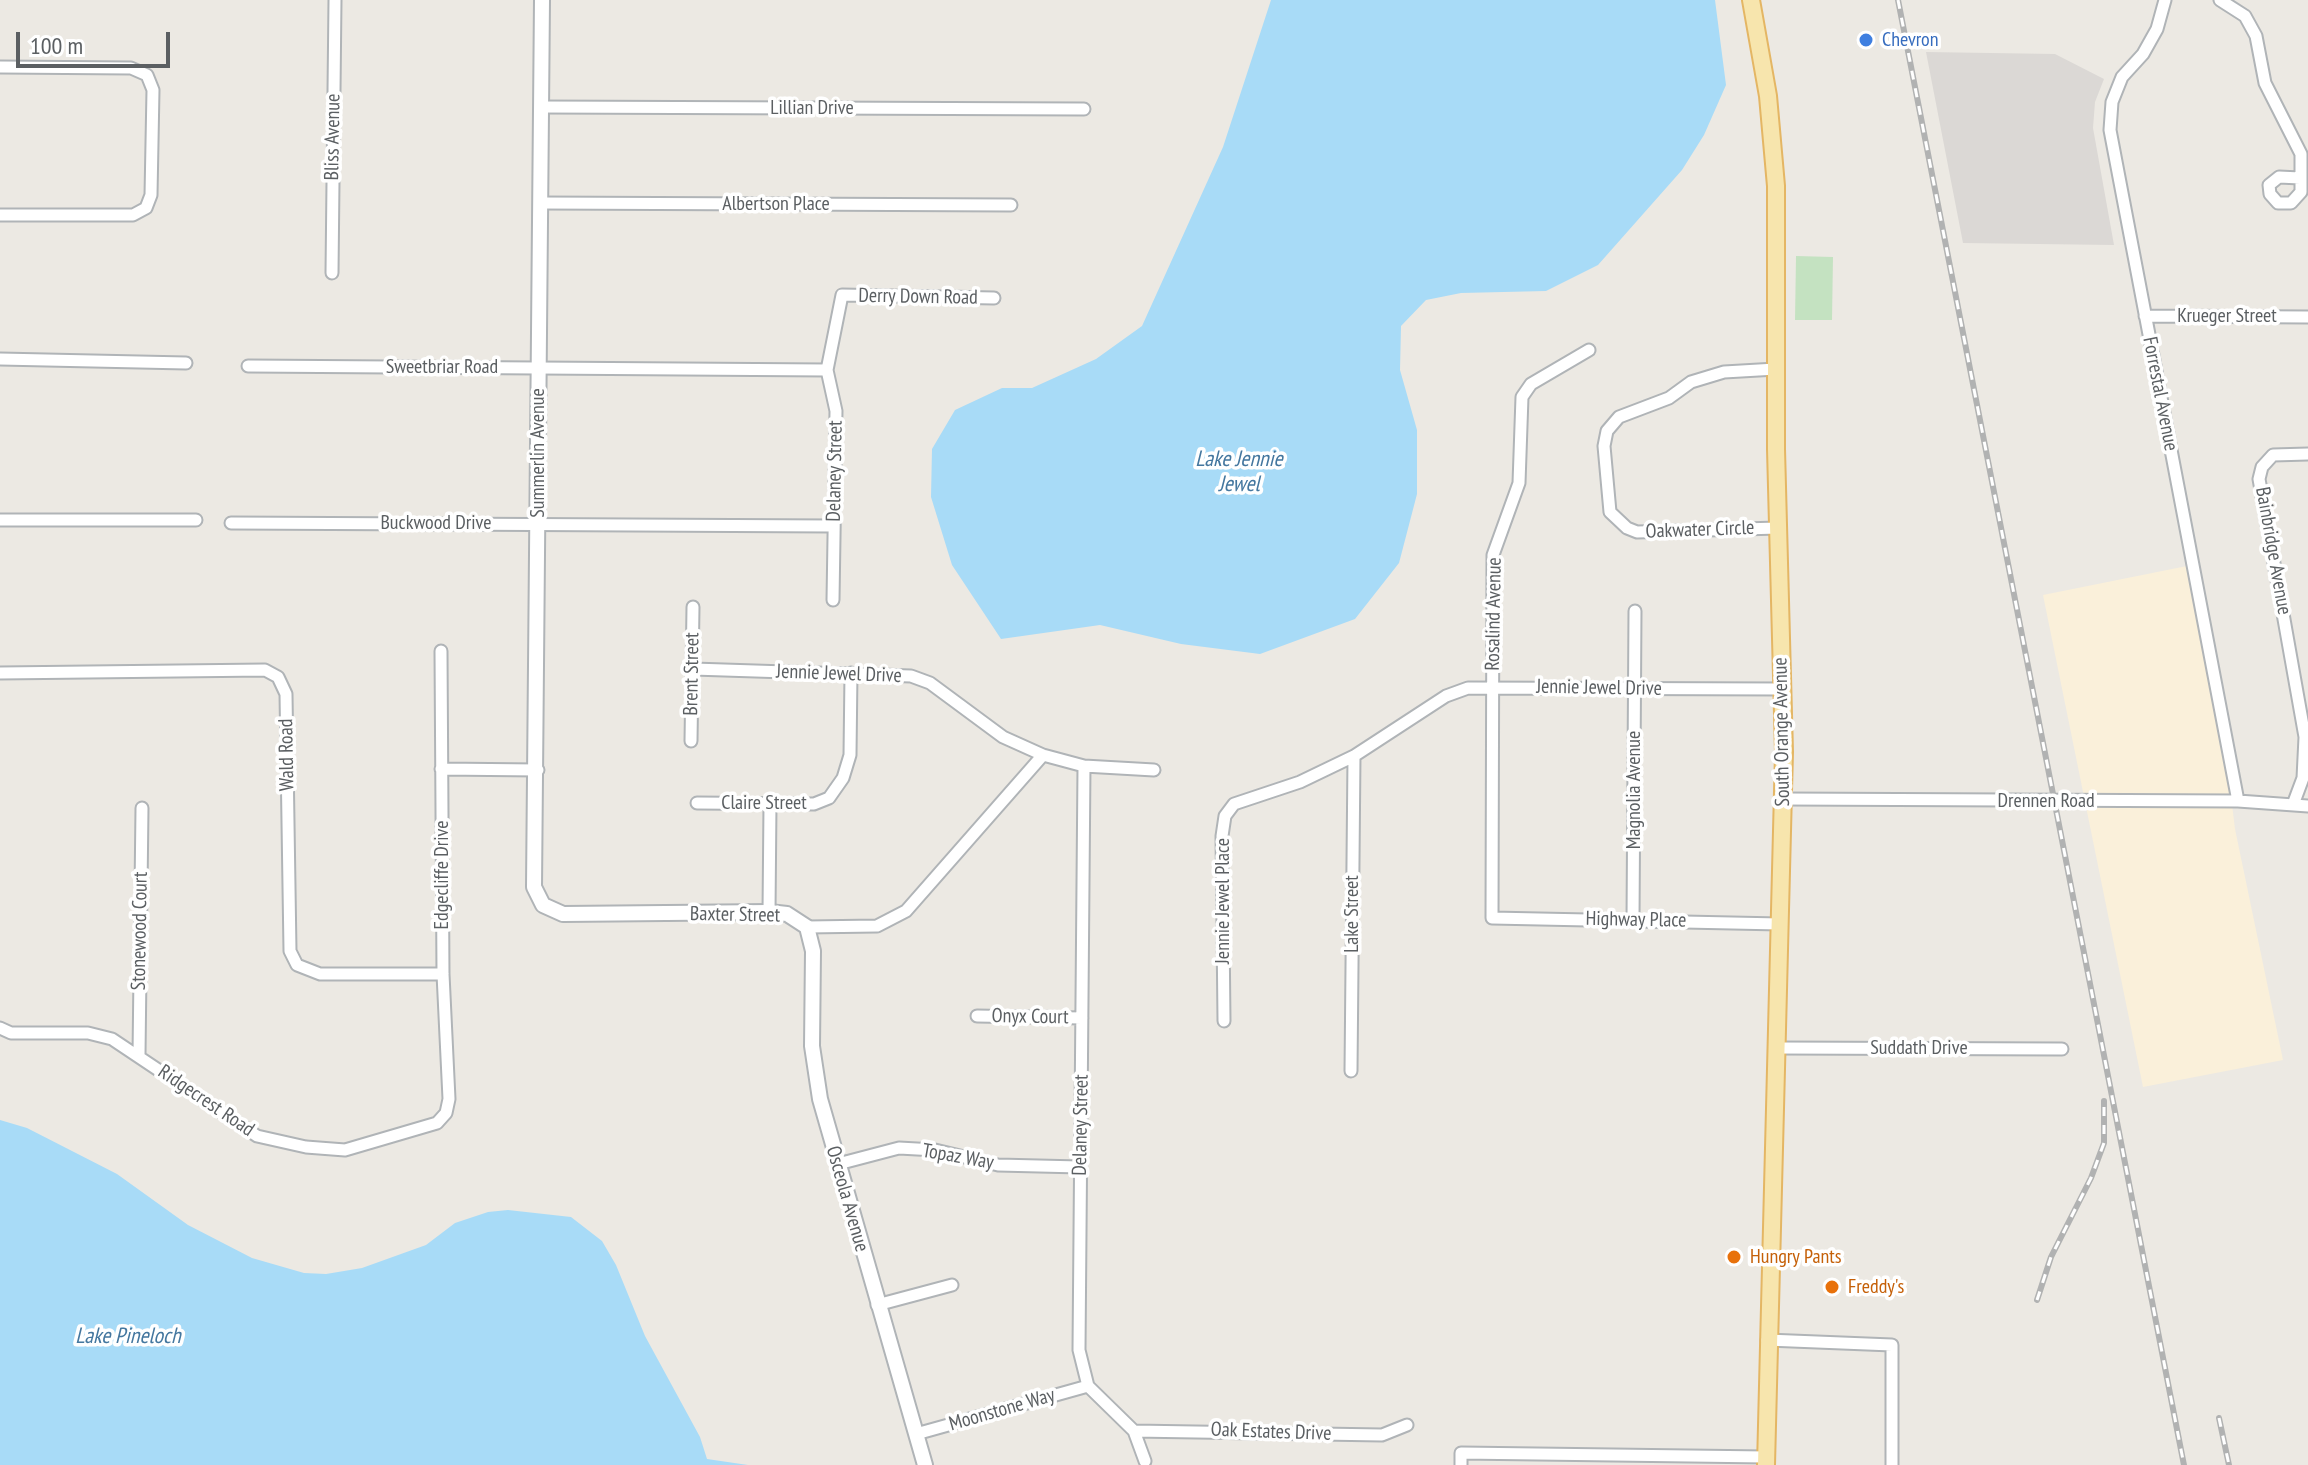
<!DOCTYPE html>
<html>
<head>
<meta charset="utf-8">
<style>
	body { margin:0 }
	#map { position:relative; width:2308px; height:1465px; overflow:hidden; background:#ece9e3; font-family:"PT Sans Narrow",sans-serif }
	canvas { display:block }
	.scale { position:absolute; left:16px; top:32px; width:154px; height:36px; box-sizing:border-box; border:4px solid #5b5f62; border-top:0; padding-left:10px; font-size:24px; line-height:28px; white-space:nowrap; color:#5b5f62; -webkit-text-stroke:6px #fff; paint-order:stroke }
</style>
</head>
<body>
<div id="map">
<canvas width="2308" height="1465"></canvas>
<div class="scale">100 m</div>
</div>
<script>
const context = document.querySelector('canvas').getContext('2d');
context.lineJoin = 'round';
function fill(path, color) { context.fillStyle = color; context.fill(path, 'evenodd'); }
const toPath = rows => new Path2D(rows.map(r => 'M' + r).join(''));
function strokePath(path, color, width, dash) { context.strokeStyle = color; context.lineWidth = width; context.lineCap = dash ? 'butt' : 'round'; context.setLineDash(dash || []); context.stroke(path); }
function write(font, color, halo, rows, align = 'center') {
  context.font = font + ' "PT Sans Narrow",sans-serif'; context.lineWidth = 7; context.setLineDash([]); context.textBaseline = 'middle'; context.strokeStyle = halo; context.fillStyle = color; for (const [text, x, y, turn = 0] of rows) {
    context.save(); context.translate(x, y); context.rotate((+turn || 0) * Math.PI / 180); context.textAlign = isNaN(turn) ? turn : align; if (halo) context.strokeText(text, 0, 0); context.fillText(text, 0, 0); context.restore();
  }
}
const commercial = toPath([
	[2187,566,2229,780,2235,829,2283,1060,2143,1087,2043,595]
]);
const industrial = toPath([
	[1926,52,2055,54,2104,79,2095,102,2093,128,2114,245,1963,243]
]);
const green = toPath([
	[1796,256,1833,257,1832,320,1795,320]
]);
const water = toPath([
	[1271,0,1715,0,1726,85,1704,135,1682,170,1598,265,1546,291,1461,293,1426,300,1401,326,1400,370,1417,430,1417,494,1399,563,1355,619,1260,654,1181,644,1100,625,1001,639,952,565,931,497,932,449,955,410,1002,388,1032,388,1096,359,1142,326,1223,147],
	[0,1120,27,1128,117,1174,188,1225,252,1258,304,1273,326,1274,362,1268,426,1245,455,1223,488,1212,508,1210,571,1217,602,1241,616,1265,645,1336,700,1437,707,1459,748,1465,0,1465]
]);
const minor = toPath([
	[2165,0,2157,29,2143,54,2122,77,2112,102,2110,130,2238,801],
	[2220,0,2245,16,2256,36,2265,83,2301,154,2301,192,2291,203,2278,203,2270,194,2269,185,2279,177,2300,178],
	[0,67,131,68,147,75,153,90,151,195,146,208,133,215,0,215],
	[541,107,1084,109],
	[540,203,1011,205],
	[332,273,335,0],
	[2145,316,2308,317],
	[1589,350,1531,384,1522,397,1519,483,1493,555,1492,918,1780,924],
	[0,359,186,363],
	[248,366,827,370],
	[1776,369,1724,372,1691,382,1669,398,1619,417,1607,431,1604,446,1610,512,1627,528,1637,532,1778,528],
	[0,520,196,520],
	[231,523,833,526],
	[833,600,836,411,827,370,842,295,994,298],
	[693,669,911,676,930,683,1003,737,1043,755,1084,766,1154,770],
	[0,673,265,670,278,677,286,694,290,951,297,965,320,974,443,974],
	[691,741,693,607],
	[1084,766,1079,1350,1088,1386,1134,1431,1145,1461],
	[441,769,538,770],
	[1784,799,2238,801,2308,806],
	[2294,802,2303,778,2305,737,2259,479,2262,467,2273,455,2308,454],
	[697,803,814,804,829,798,843,778,850,755,851,673],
	[769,912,770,804],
	[1633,920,1635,611],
	[807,927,877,926,906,911,1043,755],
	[977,1016,1082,1018],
	[1224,1021,1222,836,1225,816,1234,804,1300,782,1354,756,1446,696,1468,688,1782,689],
	[0,1028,11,1033,88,1033,112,1039,257,1136,306,1147,345,1150,437,1123,446,1113,449,1099,443,974,441,651],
	[1776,1048,2062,1049],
	[139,1055,142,808],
	[1351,1071,1354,756],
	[838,1164,899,1148,935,1150,998,1165,1080,1167],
	[877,1305,952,1285],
	[1767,1340,1892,1345,1892,1465],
	[1134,1431,1382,1435,1407,1425],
	[916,1434,1088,1386],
	[1461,1465,1461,1453,1766,1457]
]);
const tertiary = toPath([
	[542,0,534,887,543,905,563,914,769,912,787,914,807,927,813,951,812,1046,820,1099,925,1465]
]);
const primary = toPath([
	[1751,0,1768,96,1776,186,1776,449,1784,752,1766,1465]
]);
const rail = toPath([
	[1898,0,2184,1465],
	[2037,1300,2051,1257,2091,1178,2104,1143,2104,1101],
	[2219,1418,2229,1465]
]);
const markers = [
	[1866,40,8,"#3f7fe0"],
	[1734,1257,8,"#e8710a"],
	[1832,1287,8,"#e8710a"]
];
const shopNames = [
	["Chevron",1882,40]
];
const streetNames = [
	["Lillian Drive",812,108],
	["Bliss Avenue",333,137,-89],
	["Albertson Place",776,204],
	["Derry Down Road",918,297,1],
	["Krueger Street",2227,316],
	["Sweetbriar Road",442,367],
	["Forrestal Avenue",2160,394,79],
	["Summerlin Avenue",538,453,-90],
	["Delaney Street",835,471,-89],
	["Buckwood Drive",436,523],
	["Oakwater Circle",1700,530,-2],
	["Bainbridge Avenue",2273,551,80],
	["Rosalind Avenue",1494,614,-89],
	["Brent Street",692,674,-89],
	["Jennie Jewel Drive",839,674,2],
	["Jennie Jewel Drive",1599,688,1],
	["South Orange Avenue",1782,732,-91],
	["Wald Road",287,755,-91],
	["Magnolia Avenue",1634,790,-90],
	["Drennen Road",2046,801],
	["Claire Street",764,803],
	["Edgecliffe Drive",442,875,-90],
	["Jennie Jewel Place",1223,901,-90],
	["Lake Street",1352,914,-90],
	["Baxter Street",735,915,1],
	["Highway Place",1636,920,1],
	["Stonewood Court",140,931,-89],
	["Onyx Court",1030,1017,1],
	["Suddath Drive",1919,1048],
	["Ridgecrest Road",206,1101,34],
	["Delaney Street",1081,1125,-89],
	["Topaz Way",958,1157,10],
	["Osceola Avenue",847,1199,74],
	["Moonstone Way",1002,1410,-16],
	["Oak Estates Drive",1271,1432,2]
];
const foodNames = [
	["Hungry Pants",1750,1257],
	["Freddy's",1848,1287]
];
const waterNames = [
	["Lake Jennie",1239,460],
	["Jewel",1239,485],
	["Lake Pineloch",128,1337]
];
fill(commercial, '#faf0da');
fill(industrial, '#dbd8d5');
fill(green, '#c4e2c1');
fill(water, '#a8dbf7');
strokePath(minor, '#b0b4b7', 15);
strokePath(tertiary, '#b0b4b7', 18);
strokePath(primary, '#e4b664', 20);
strokePath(minor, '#fff', 11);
strokePath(tertiary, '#fff', 14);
strokePath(primary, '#f7e5ad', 16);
strokePath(rail, '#b1b2b2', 6);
strokePath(rail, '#fff', 3, [9]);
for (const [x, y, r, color] of markers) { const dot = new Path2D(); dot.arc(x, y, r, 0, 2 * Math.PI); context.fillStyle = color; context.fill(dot); strokePath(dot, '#fff', 3); }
write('20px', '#366cbe', '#fff', shopNames, 'left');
write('20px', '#5b5f62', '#fff', streetNames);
write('20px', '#c56008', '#fff', foodNames, 'left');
write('italic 22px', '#44779f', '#fff', waterNames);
</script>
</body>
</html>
